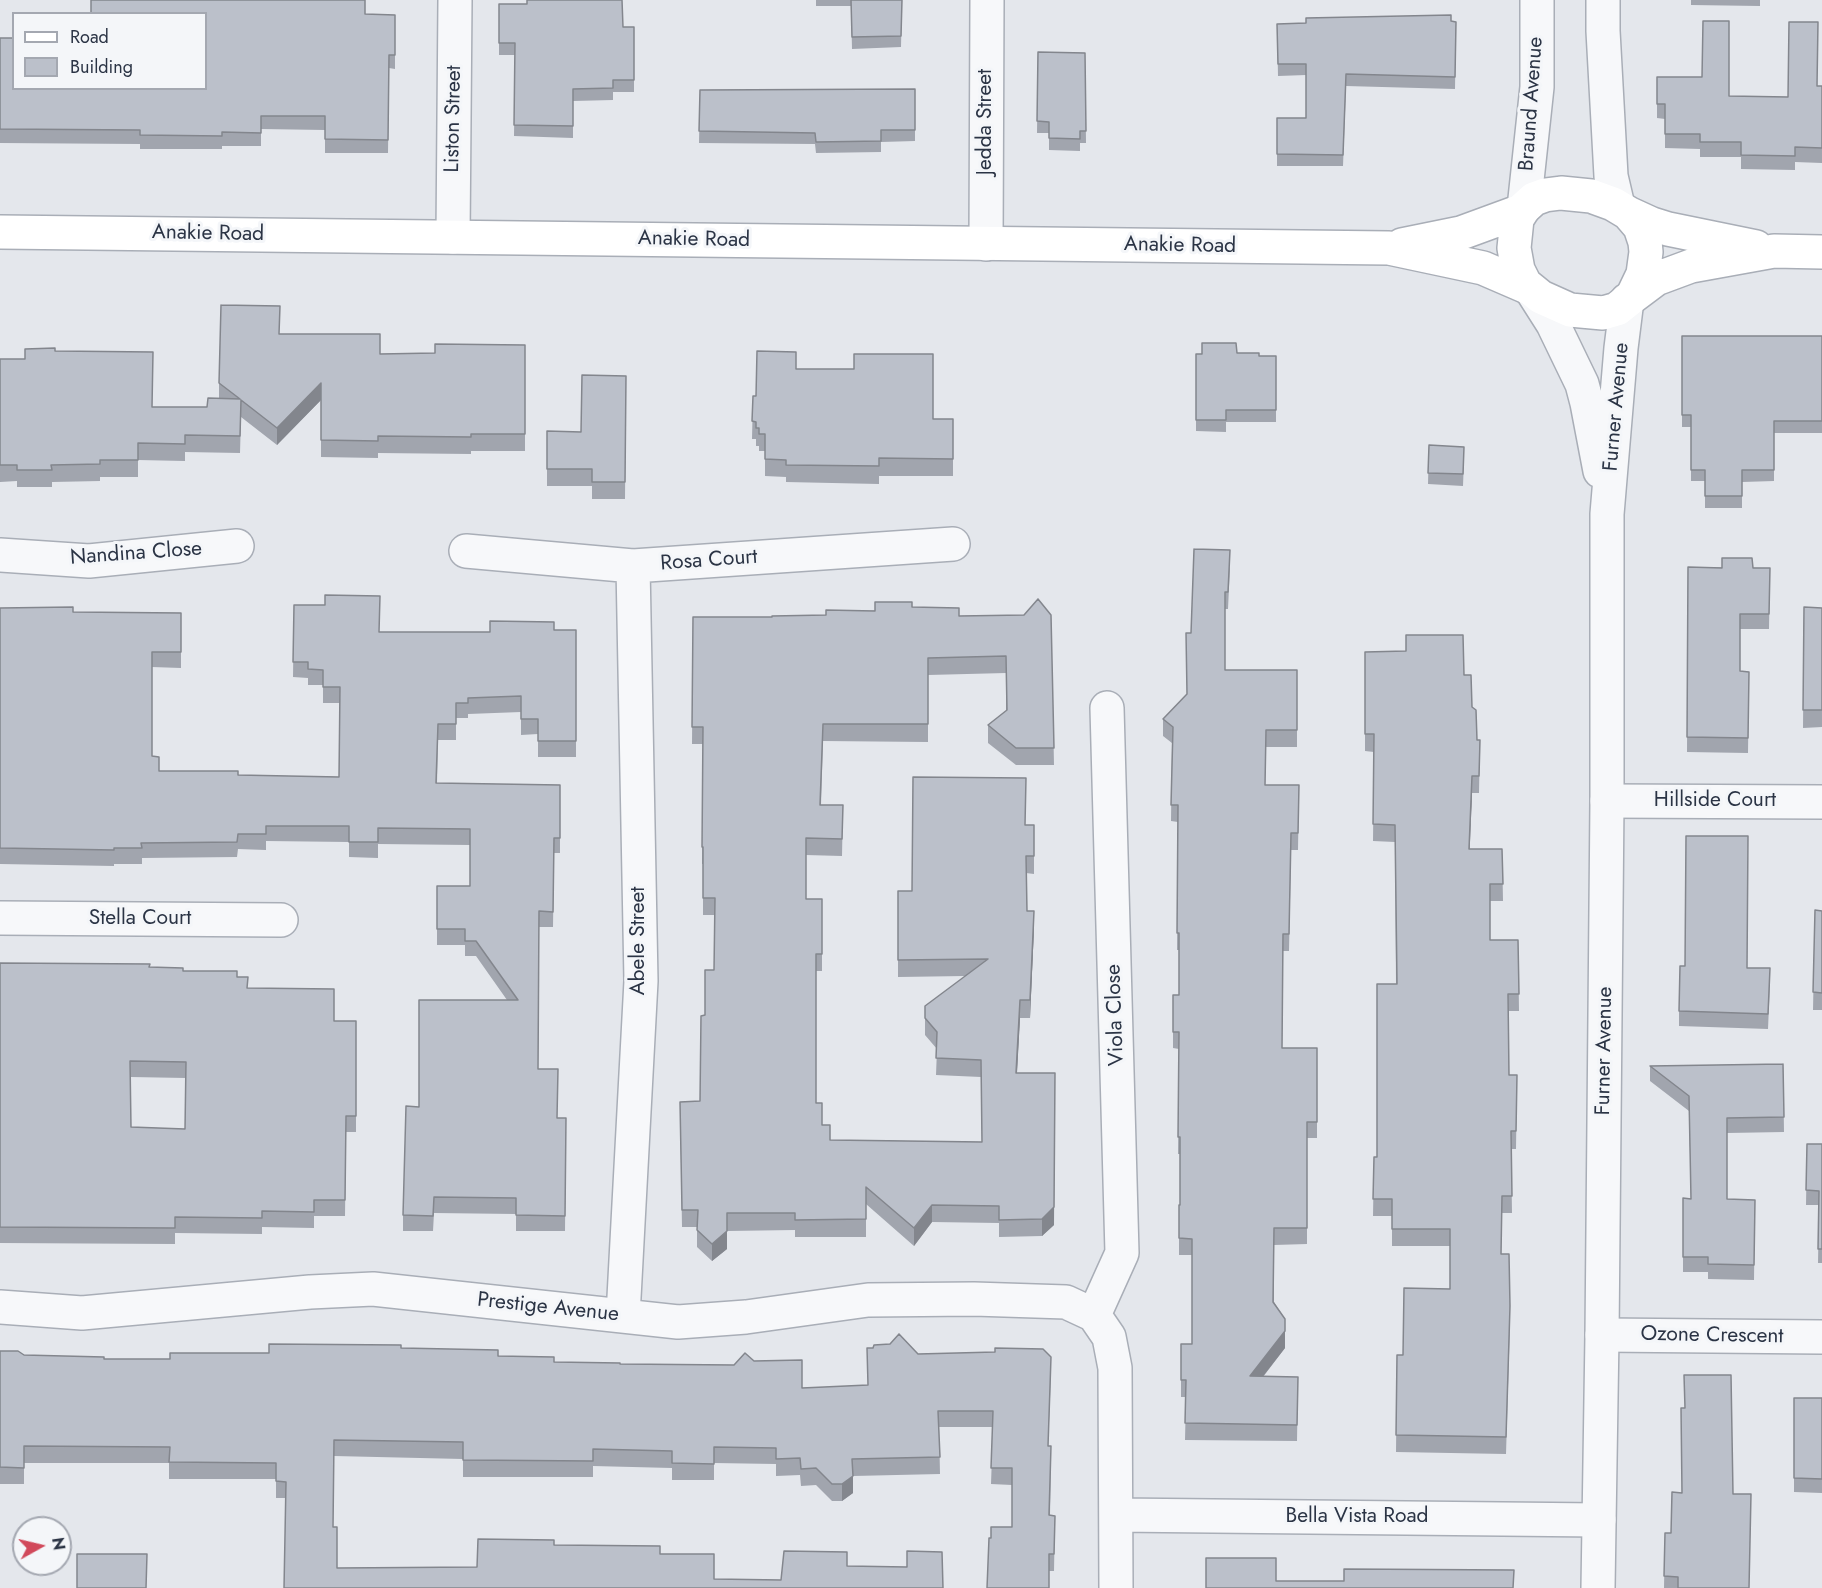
<!DOCTYPE html>
<html>
<head>
<meta charset="utf-8">
<style>
	body { margin:0 }
	#map { position:relative; width:1822px; height:1588px; overflow:hidden; background:#e4e7ec; font-family:Jost,sans-serif }
	canvas { display:block }
	.legend { position:absolute; left:12px; top:12px; width:195px; height:78px; box-sizing:border-box; background:#f4f6f9; border:2px solid #a4a8b1; margin:0; padding:8px 10px; list-style:none; font-size:18px; color:#2b3445 }
	.legend li { display:flex; align-items:center; gap:12px; height:30px }
	.legend b { width:30px; border:2px solid #a4a8b1 }
	.north { position:absolute; left:12px; top:1516px; width:60px; height:60px; box-sizing:border-box; background:#f4f6f9; border:2px solid #a4a8b1; border-radius:50%; rotate:82deg; font-size:16px; font-weight:700; line-height:24px; text-align:center; color:#2b3445 }
	.north::after { content:''; display:block; margin:auto; width:21px; height:27px; background:#d1495b; clip-path:polygon(50% 0,100% 100%,50% 72%,0 100%) }
</style>
</head>
<body>
<div id="map">
<canvas width="1822" height="1588"></canvas>
<ul class="legend">
<li><b style="height:8px;background:#fff"></b>Road</li>
<li><b style="height:16px;background:#bbc0ca"></b>Building</li>
</ul>
<div class="north">N</div>
</div>
<script>
const context = document.querySelector('canvas').getContext('2d');
context.lineJoin = 'round';
const toPath = rows => new Path2D(rows.map(r => 'M' + r).join(''));
function strokePath(path, color, width, dash) { context.strokeStyle = color; context.lineWidth = width; context.lineCap = dash ? 'butt' : 'round'; context.setLineDash(dash || []); context.stroke(path); }
function fill(path, color) { context.fillStyle = color; context.fill(path, 'evenodd'); }
function write(font, color, halo, rows, align = 'center') {
  context.font = font + ' Jost,sans-serif'; context.lineWidth = 6; context.setLineDash([]); context.textBaseline = 'middle'; context.strokeStyle = halo; context.fillStyle = color; for (const [text, x, y, turn = 0] of rows) {
    context.save(); context.translate(x, y); context.rotate((+turn || 0) * Math.PI / 180); context.textAlign = isNaN(turn) ? turn : align; if (halo) context.strokeText(text, 0, 0); context.fillText(text, 0, 0); context.restore();
  }
}
const minor = toPath([
	[453,237,455,0],
	[986,244,987,0],
	[466,551,633,566,953,544],
	[0,555,89,561,237,546],
	[1607,801,1822,802],
	[0,918,281,920],
	[0,1307,82,1313,310,1292,373,1289,678,1322,746,1317,868,1300,974,1299,1066,1302,1094,1315,1109,1337,1115,1368,1116,1588],
	[1094,1315,1122,1253,1107,708],
	[623,1316,641,981,633,566],
	[1602,1335,1822,1337],
	[1116,1515,1599,1520]
]);
const tertiary = toPath([
	[1603,0,1603,31,1611,176,1618,206],
	[1524,208,1537,87,1537,0],
	[1532,291,1553,324,1582,384,1587,403,1600,471],
	[1598,1588,1602,1335,1607,801,1607,514,1621,348,1627,300]
]);
const secondary = toPath([
	[1561,193,1591,196,1613,204,1628,213,1640,227,1645,242,1646,252,1643,274,1632,297,1617,309,1603,313,1570,310,1541,297,1525,284,1518,270,1514,248,1517,219,1524,208,1534,199,1545,195,1561,193],
	[1628,213,1652,224,1668,229,1756,247],
	[0,232,1389,248,1483,268,1527,287],
	[1402,245,1461,233,1521,211],
	[1632,297,1656,279,1691,266,1774,251,1822,252]
]);
const wall = toPath([
	[816,0,902,0,901,47,852,49,851,6,816,6],
	[1691,0,1760,0,1760,6,1691,5],
	[499,4,527,4,623,27,634,27,634,92,613,92,613,100,573,101,573,138,514,136,515,55,499,55],
	[365,14,395,15,395,69,389,68,388,153,325,153,325,130,261,129,261,146,222,146,222,149,140,149,140,144,0,143,0,38,206,88],
	[1456,22,1455,89,1346,86,1343,166,1277,166,1277,118,1306,118,1306,75,1278,76,1277,24],
	[1038,52,1085,53,1086,143,1080,143,1080,151,1049,150,1049,133,1037,133],
	[1657,77,1729,96,1788,97,1817,86,1822,86,1822,163,1795,162,1795,170,1741,169,1741,157,1700,157,1700,149,1665,148,1665,119,1657,118],
	[915,89,915,141,881,142,881,152,816,153,815,144,699,143,700,90],
	[279,334,380,354,435,353,525,345,525,451,471,451,471,454,378,453,378,458,321,457,321,400,277,445,241,417,240,453,185,452,185,461,138,460,138,477,100,477,100,481,52,482,52,487,17,487,17,481,0,482,0,359,25,359,55,351,152,407,207,407,219,398,219,383],
	[1682,336,1822,336,1822,433,1774,433,1774,481,1742,482,1742,508,1705,508,1705,481,1691,481,1691,427,1682,427],
	[1237,353,1259,356,1276,356,1276,422,1226,422,1226,432,1196,431,1196,354],
	[796,369,933,419,953,419,953,476,879,476,879,484,786,482,786,477,765,476,765,451,759,451,759,446,756,446,756,439,752,439,753,396,756,396],
	[626,376,625,499,592,499,592,486,547,486,547,431,581,432],
	[1429,445,1464,459,1463,486,1428,484],
	[1230,566,1228,609,1225,609,1225,670,1297,670,1297,747,1266,747,1265,785,1299,785,1298,850,1291,850,1289,951,1283,951,1282,1048,1317,1048,1317,1138,1307,1138,1307,1244,1274,1245,1274,1302,1285,1319,1285,1348,1263,1377,1298,1377,1297,1441,1185,1440,1186,1397,1181,1397,1181,1344,1192,1344,1192,1255,1179,1255,1179,1205,1180,1205,1180,1154,1178,1154,1179,1049,1173,1048,1173,995,1179,995,1179,950,1177,950,1178,822,1171,821,1172,743,1163,736,1163,719,1187,694],
	[1688,567,1770,568,1769,629,1740,629,1740,671,1749,672,1748,753,1687,752],
	[294,605,380,632,490,632,576,630,576,757,538,757,538,734,521,735,521,712,468,714,468,718,456,718,456,740,438,740,437,783,560,785,560,853,554,853,553,927,539,927,538,1069,557,1118,566,1118,565,1231,516,1231,516,1214,434,1213,433,1231,403,1231,403,1215,419,1107,507,1000,476,956,465,956,465,945,437,945,437,886,470,886,470,845,378,844,378,858,349,857,349,842,266,841,266,850,238,849,237,857,142,858,142,864,114,864,114,866,0,864,0,608,73,612,181,613,181,668,152,667,152,756,159,771,238,775,339,777,340,703,323,703,323,685,308,685,308,678,293,677],
	[912,607,959,616,1051,615,1054,765,1016,765,988,743,988,725,1006,711,1006,673,928,675,928,742,823,741,821,805,843,805,842,856,806,855,806,899,822,899,822,971,816,971,816,1103,822,1125,830,1140,982,1142,981,1077,936,1075,937,1049,925,1035,925,1018,965,976,898,977,898,891,912,891,1026,825,1034,825,1034,874,1026,873,1027,911,1034,928,1030,1018,1020,1018,1017,1073,1054,1225,1042,1236,999,1237,999,1223,932,1222,914,1246,866,1204,866,1237,795,1237,795,1230,727,1231,727,1249,712,1261,697,1247,697,1227,682,1227,680,1102,700,1101,705,1015,714,970,714,915,703,915,703,864,702,864,703,744,692,744,693,617,772,617,826,615],
	[1804,607,1822,608,1822,727,1803,728],
	[1365,652,1464,675,1472,707,1477,740,1480,740,1479,793,1472,793,1469,849,1502,849,1503,901,1490,901,1490,940,1518,940,1519,1011,1508,1011,1509,1075,1517,1075,1516,1149,1511,1149,1512,1213,1502,1213,1501,1254,1510,1323,1506,1454,1396,1452,1397,1355,1403,1355,1450,1289,1450,1246,1392,1246,1392,1216,1373,1216,1374,1157,1377,1157,1396,984,1395,842,1373,841,1374,752,1365,751],
	[1815,910,1822,911,1822,1010,1813,1010],
	[0,963,149,967,237,977,248,988,334,1021,356,1021,356,1132,346,1132,345,1216,314,1216,314,1228,262,1227,262,1234,175,1233,175,1244,0,1243],
	[131,1077,186,1078,185,1129,131,1127],
	[1747,968,1770,983,1768,1029,1679,1026,1679,1011],
	[1783,1064,1784,1132,1727,1133,1727,1199,1755,1200,1754,1280,1708,1279,1708,1272,1683,1272,1683,1198,1691,1199,1689,1111,1650,1081,1650,1066],
	[1807,1144,1822,1144,1822,1263,1818,1263,1819,1205,1806,1205],
	[401,1348,498,1356,554,1362,620,1364,734,1365,754,1361,802,1388,868,1385,918,1354,1051,1374,1048,1446,1051,1462,1050,1515,1055,1516,1054,1571,1049,1571,991,1538,1012,1527,1012,1485,991,1484,993,1427,939,1427,940,1474,853,1476,853,1493,842,1501,832,1501,816,1485,801,1486,800,1475,776,1476,776,1464,714,1463,714,1480,672,1480,672,1468,593,1466,593,1477,463,1477,463,1459,334,1456,333,1527,337,1568,477,1567,554,1545,660,1554,714,1579,781,1580,847,1566,943,1588,284,1588,286,1498,276,1498,276,1479,169,1479,169,1463,24,1463,24,1484,0,1484,0,1351,24,1355,104,1359,170,1359,269,1353],
	[1794,1398,1822,1398,1822,1493,1794,1492],
	[1733,1494,1749,1588,1664,1588,1665,1533,1671,1533]
]);
const shadedWall = toPath([
	[321,383,321,400,277,445,277,428],
	[1472,776,1472,793,1469,866,1469,849],
	[1034,911,1034,928,1030,1018,1030,1000],
	[1020,1000,1020,1018,1016,1090,1016,1073],
	[1055,1073,1054,1225,1042,1236,1042,1219],
	[932,1205,932,1222,914,1246,914,1228],
	[727,1231,727,1249,712,1261,712,1244],
	[1285,1331,1285,1348,1250,1393,1250,1376],
	[853,1476,853,1493,842,1501,842,1484]
]);
const building = toPath([
	[91,0,365,0,365,14,395,15,395,55,389,55,388,140,325,139,325,116,261,116,261,133,222,132,222,136,140,135,140,130,0,129,0,38,14,38,14,88,206,88,206,14,91,14,91,0],
	[527,0,622,0,623,27,634,27,634,80,613,80,613,88,573,89,573,126,514,125,515,43,499,43,499,4,527,4,527,0],
	[851,0,902,0,901,36,852,37,851,0],
	[1451,15,1451,21,1456,22,1455,77,1346,74,1343,155,1277,154,1277,118,1306,118,1306,64,1278,64,1277,24,1306,23,1306,18,1451,15],
	[1703,21,1729,21,1729,96,1788,97,1789,22,1818,22,1817,86,1822,86,1822,148,1795,147,1795,156,1741,155,1741,142,1700,142,1700,134,1665,134,1665,104,1657,104,1657,77,1702,77,1703,21],
	[1038,52,1085,53,1086,131,1080,131,1080,139,1049,138,1049,122,1037,121,1038,52],
	[915,89,915,130,881,130,881,141,816,142,815,133,699,131,700,90,915,89],
	[221,305,280,306,279,334,380,334,380,354,435,353,435,344,525,345,525,434,471,434,471,437,378,436,378,441,321,440,321,383,277,428,241,400,240,436,185,435,185,444,138,443,138,460,100,460,100,464,51,465,52,470,17,470,17,465,0,465,0,359,25,359,25,349,55,348,55,351,153,352,152,407,207,407,208,398,240,399,219,383,221,305],
	[1682,336,1822,336,1822,421,1774,421,1774,470,1742,470,1742,496,1705,496,1705,470,1691,470,1691,415,1682,415,1682,336],
	[1202,343,1236,343,1237,353,1259,353,1259,356,1276,356,1276,410,1226,410,1226,420,1196,420,1196,354,1202,354,1202,343],
	[757,351,796,352,796,369,854,369,854,354,933,354,933,419,953,419,953,459,879,458,879,466,786,465,786,460,765,459,765,434,759,434,759,428,756,428,756,422,752,421,753,396,756,396,757,351],
	[582,375,626,376,625,482,592,482,592,469,547,469,547,431,581,432,582,375],
	[1429,445,1464,447,1463,474,1428,473,1429,445],
	[1194,549,1230,550,1228,592,1225,592,1225,670,1297,670,1297,730,1266,730,1265,785,1299,785,1298,833,1291,833,1289,934,1283,934,1282,1048,1317,1048,1317,1122,1307,1122,1307,1228,1274,1228,1273,1302,1285,1319,1285,1331,1250,1376,1298,1377,1297,1425,1185,1423,1186,1380,1181,1380,1181,1344,1192,1344,1192,1239,1179,1238,1179,1205,1180,1205,1180,1137,1178,1137,1179,1032,1173,1032,1173,995,1179,995,1179,933,1177,933,1178,805,1171,805,1173,727,1163,719,1187,694,1186,633,1191,633,1194,549],
	[1722,558,1752,558,1753,568,1770,568,1769,614,1740,614,1740,671,1749,672,1748,738,1687,737,1688,567,1722,568,1722,558],
	[325,595,380,596,379,632,490,632,490,621,554,622,554,630,576,630,576,741,538,741,538,719,521,719,521,696,468,698,468,703,456,703,456,724,438,724,436,783,560,785,560,838,554,838,553,912,539,911,538,1069,558,1069,557,1118,566,1118,565,1216,516,1215,516,1198,434,1197,433,1216,403,1215,406,1106,419,1107,419,1000,518,1000,476,941,465,941,465,929,437,929,437,886,470,886,470,829,378,828,378,842,349,842,349,826,266,826,266,834,238,834,237,842,141,843,142,848,114,848,114,850,0,848,0,608,73,607,73,612,181,613,181,652,152,652,152,756,159,757,159,771,238,771,238,775,339,777,340,687,323,687,323,670,308,669,308,662,293,662,294,605,325,605,325,595],
	[1038,599,1051,615,1054,748,1016,748,988,725,1007,710,1006,656,928,658,928,724,823,724,820,805,843,805,842,839,806,838,806,899,822,899,822,954,816,954,816,1103,822,1103,822,1125,830,1125,830,1140,982,1142,981,1060,936,1058,937,1032,925,1018,925,1006,988,959,898,960,898,891,912,891,913,777,1026,778,1025,825,1034,825,1034,856,1026,856,1027,911,1034,911,1030,1000,1020,1000,1016,1073,1055,1073,1054,1207,1042,1219,999,1220,999,1206,932,1205,914,1228,866,1187,866,1219,795,1220,795,1213,727,1213,727,1231,712,1244,697,1230,698,1210,682,1210,680,1102,700,1101,701,1016,705,1015,705,970,714,970,715,898,703,898,703,847,702,847,703,727,692,727,693,617,772,617,772,616,826,615,826,610,875,611,875,602,912,602,912,607,959,608,959,616,1024,615,1038,599],
	[1804,607,1822,608,1822,710,1803,710,1804,607],
	[1406,635,1463,635,1464,675,1471,675,1472,707,1476,710,1477,740,1480,740,1479,776,1472,776,1469,849,1502,849,1503,884,1490,884,1490,940,1518,940,1519,994,1508,994,1509,1075,1517,1075,1516,1131,1511,1131,1512,1196,1502,1196,1501,1254,1509,1254,1510,1306,1506,1437,1396,1435,1397,1355,1403,1355,1404,1288,1450,1289,1450,1229,1392,1229,1392,1199,1373,1199,1374,1157,1377,1157,1377,984,1397,984,1395,825,1373,824,1374,734,1365,734,1365,652,1406,651,1406,635],
	[1686,836,1748,836,1747,968,1770,968,1768,1014,1679,1011,1680,966,1685,966,1686,836],
	[1815,910,1822,911,1822,993,1813,992,1815,910],
	[0,963,150,964,149,967,183,968,183,971,237,971,237,977,248,977,247,988,334,989,334,1021,356,1021,356,1116,346,1116,345,1200,314,1200,314,1212,262,1211,262,1218,175,1217,175,1228,0,1227,0,963],
	[130,1061,186,1062,185,1129,131,1127,130,1061],
	[1783,1064,1784,1117,1727,1118,1727,1199,1755,1200,1754,1265,1708,1264,1708,1257,1683,1257,1683,1198,1691,1199,1689,1096,1650,1066,1783,1064],
	[1807,1144,1822,1144,1822,1249,1818,1249,1819,1191,1806,1190,1807,1144],
	[899,1334,918,1354,995,1352,995,1348,1043,1349,1051,1357,1048,1446,1051,1446,1049,1515,1055,1516,1054,1554,1049,1554,1049,1588,987,1588,989,1538,991,1538,991,1527,1012,1527,1012,1468,991,1468,993,1411,938,1411,940,1457,852,1459,853,1476,842,1484,832,1484,816,1468,801,1469,800,1458,776,1459,776,1448,714,1447,714,1464,672,1463,672,1451,593,1449,593,1461,463,1460,463,1442,334,1440,333,1527,337,1527,337,1568,477,1567,478,1539,554,1540,554,1545,660,1546,660,1554,714,1554,714,1579,781,1580,784,1551,847,1552,847,1566,907,1567,907,1551,942,1552,943,1588,284,1588,286,1482,276,1481,276,1463,169,1462,170,1447,24,1446,24,1468,0,1467,0,1351,18,1351,24,1355,104,1357,104,1359,170,1359,170,1353,269,1353,269,1344,401,1345,401,1348,498,1350,498,1356,554,1357,554,1362,620,1363,620,1364,734,1365,745,1353,754,1361,802,1360,802,1388,868,1385,867,1348,873,1348,874,1345,890,1344,899,1334],
	[1684,1375,1731,1375,1733,1494,1751,1494,1749,1588,1678,1588,1678,1577,1664,1576,1665,1533,1671,1533,1672,1492,1682,1493,1681,1408,1685,1408,1684,1375],
	[1794,1398,1822,1398,1822,1479,1794,1478,1794,1398],
	[77,1554,147,1554,146,1588,77,1588,77,1554],
	[1206,1558,1276,1558,1276,1581,1344,1581,1344,1569,1514,1570,1513,1588,1206,1588,1206,1558]
]);
const streetNames = [
	["Braund Avenue",1532,104,-86],
	["Liston Street",454,119,-89],
	["Jedda Street",986,122,-90],
	["Anakie Road",208,234,1],
	["Anakie Road",694,240,1],
	["Anakie Road",1180,246,1],
	["Furner Avenue",1617,407,-85],
	["Nandina Close",136,554,-4],
	["Rosa Court",709,561,-4],
	["Hillside Court",1715,801],
	["Stella Court",140,919],
	["Abele Street",639,941,-90],
	["Viola Close",1116,1015,-92],
	["Furner Avenue",1605,1051,-89],
	["Prestige Avenue",548,1308,6],
	["Ozone Crescent",1712,1336,1],
	["Bella Vista Road",1357,1517]
];
strokePath(minor, '#a9aeb7', 36);
strokePath(tertiary, '#a9aeb7', 36);
strokePath(secondary, '#a9aeb7', 36);
strokePath(minor, '#f7f8fa', 33);
strokePath(tertiary, '#f7f8fa', 33);
strokePath(secondary, '#fff', 33);
fill(wall, '#a1a5ae');
fill(shadedWall, '#83868d');
fill(building, '#bbc0ca');
strokePath(building, '#83868d', 1.5);
write('21px', '#2b3445', '#f4f6f9', streetNames);
</script>
</body>
</html>
